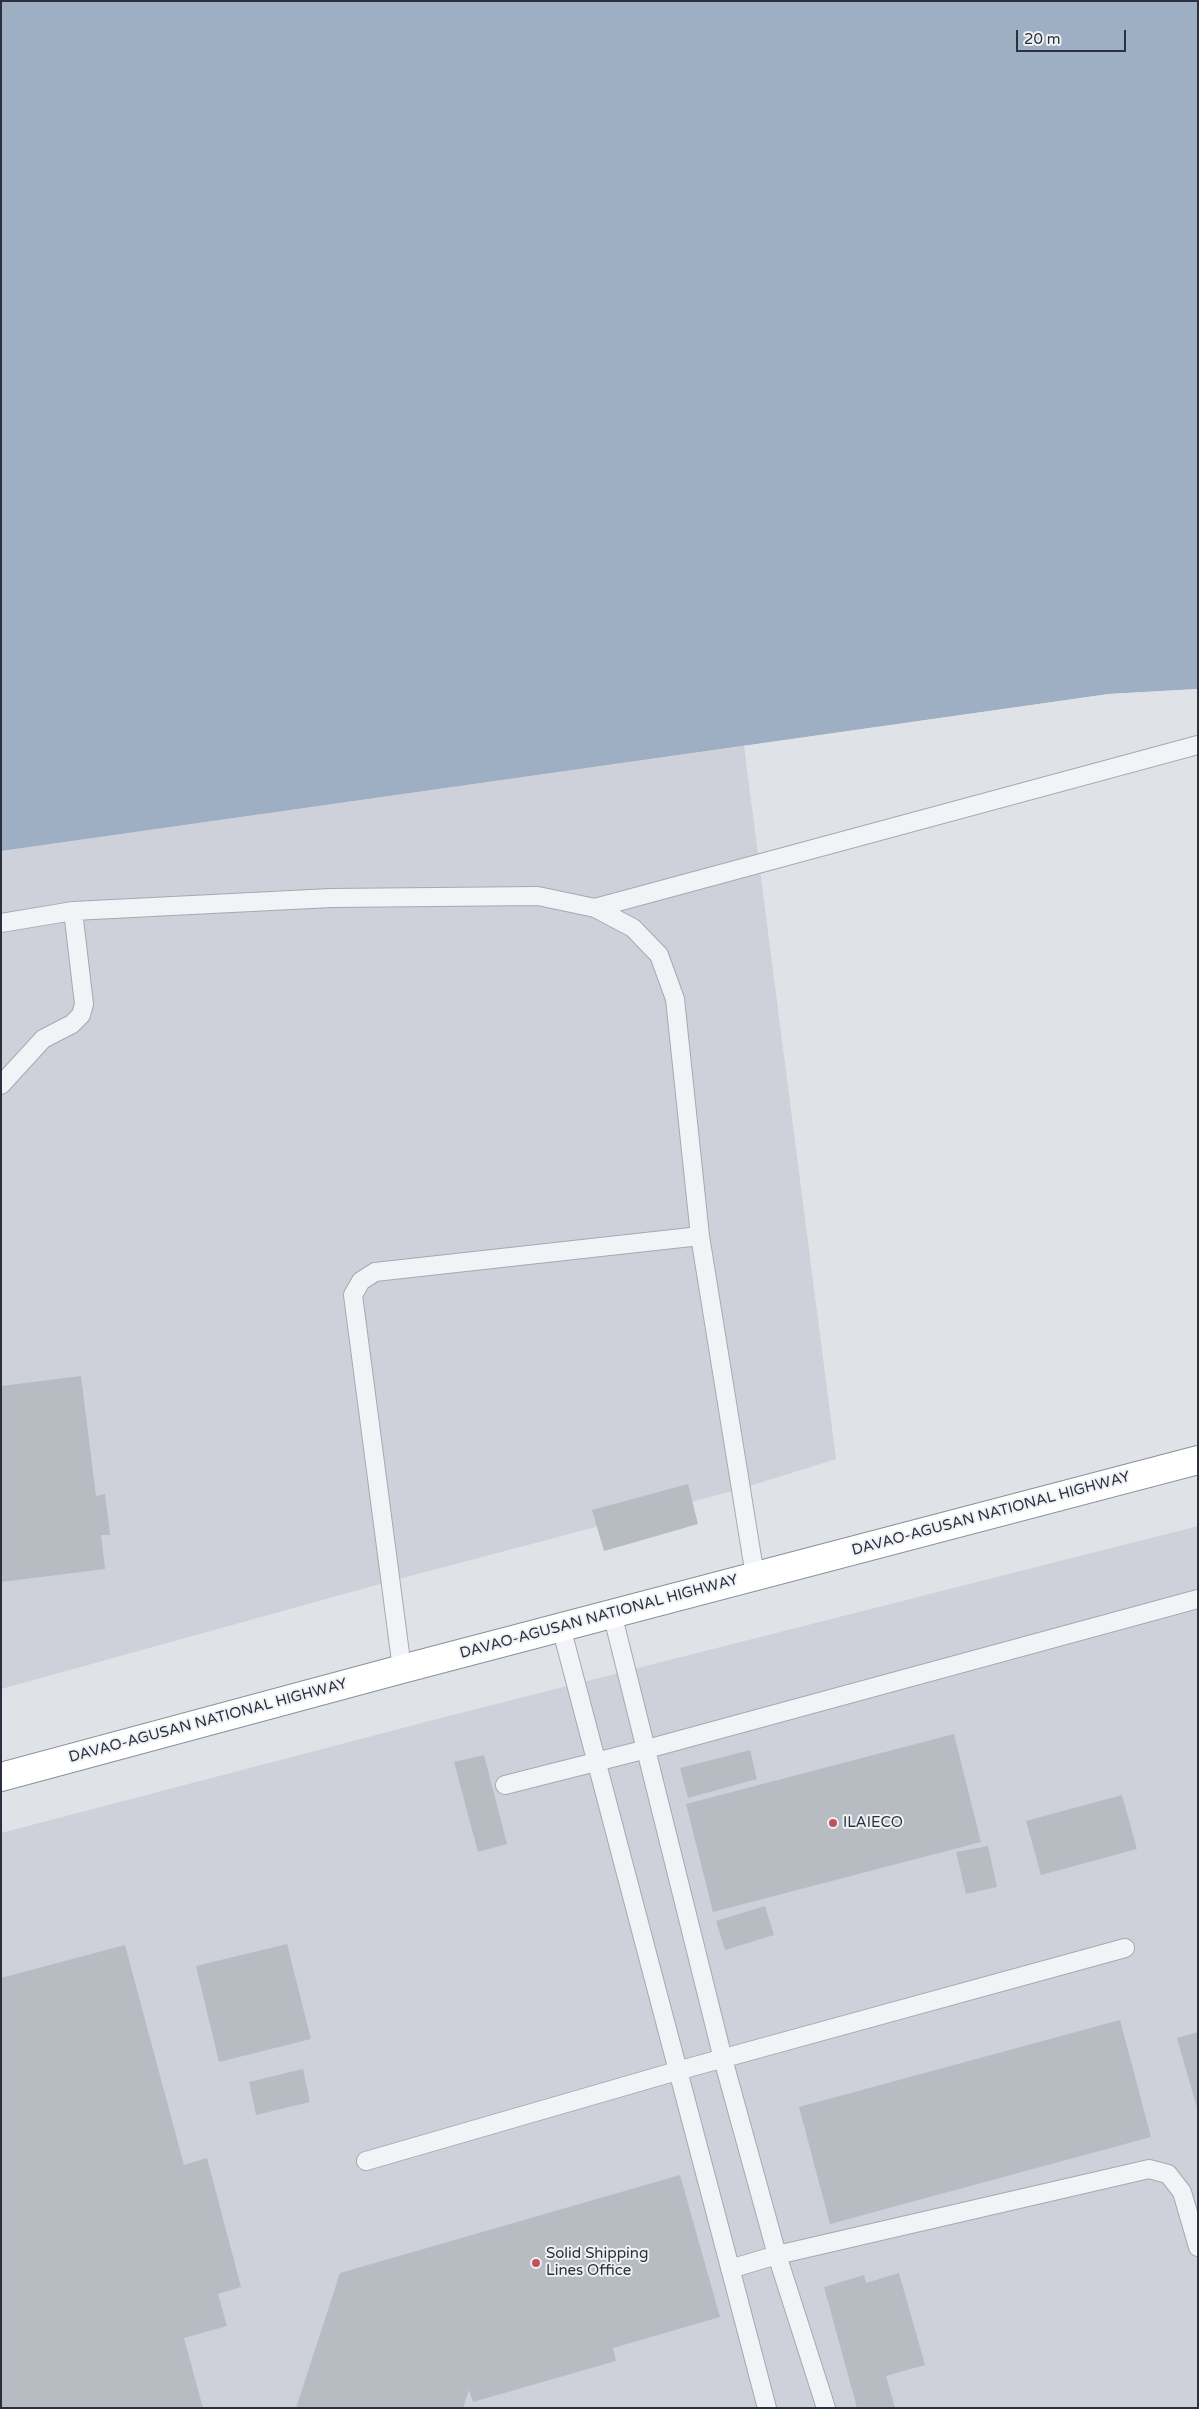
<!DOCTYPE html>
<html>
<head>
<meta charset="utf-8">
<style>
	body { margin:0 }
	#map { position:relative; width:1199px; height:2409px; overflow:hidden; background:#dfe2e7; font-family:"Varela Round",sans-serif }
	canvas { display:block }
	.frame { position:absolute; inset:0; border:2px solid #2a303d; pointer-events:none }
	.scale { position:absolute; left:1016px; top:30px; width:110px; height:22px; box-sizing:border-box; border:2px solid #2a303d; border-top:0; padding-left:6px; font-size:15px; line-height:18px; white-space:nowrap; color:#2a303d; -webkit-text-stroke:4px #eff1f5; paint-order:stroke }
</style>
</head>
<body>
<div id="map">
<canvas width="1199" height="2409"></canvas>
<div class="frame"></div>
<div class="scale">20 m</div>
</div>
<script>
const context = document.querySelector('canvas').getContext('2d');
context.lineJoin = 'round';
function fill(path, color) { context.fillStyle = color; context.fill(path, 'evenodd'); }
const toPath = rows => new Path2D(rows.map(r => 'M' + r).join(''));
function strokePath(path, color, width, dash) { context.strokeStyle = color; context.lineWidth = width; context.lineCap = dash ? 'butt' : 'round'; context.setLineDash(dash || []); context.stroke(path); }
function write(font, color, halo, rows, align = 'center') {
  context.font = font + ' "Varela Round",sans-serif'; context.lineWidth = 4; context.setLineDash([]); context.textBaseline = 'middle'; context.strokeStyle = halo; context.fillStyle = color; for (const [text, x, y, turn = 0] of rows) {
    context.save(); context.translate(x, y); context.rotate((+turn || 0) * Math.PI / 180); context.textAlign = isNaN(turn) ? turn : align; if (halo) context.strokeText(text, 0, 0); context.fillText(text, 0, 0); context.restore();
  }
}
const built = toPath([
	[744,746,836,1459,740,1489,391,1581,1,1689,1,851],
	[1198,1526,1198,2408,1,2408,1,1833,441,1718]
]);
const water = toPath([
	[1,1,1198,1,1198,689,1109,694,1,851]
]);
const pier = toPath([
	[1198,689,1198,691,1109,697,745,749,744,746,1109,694]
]);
const building = toPath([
	[81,1376,96,1496,105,1494,110,1535,101,1535,105,1569,1,1582,1,1386],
	[688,1484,698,1524,604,1551,592,1510],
	[954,1734,981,1842,713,1912,686,1804],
	[750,1750,757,1779,688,1798,680,1768],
	[484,1755,507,1844,478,1852,454,1762],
	[1122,1795,1137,1849,1041,1875,1026,1821],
	[988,1846,997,1887,966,1894,956,1852],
	[765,1906,774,1935,725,1950,716,1921],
	[287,1944,311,2039,219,2062,196,1966],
	[125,1945,184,2165,207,2158,241,2287,218,2294,227,2326,184,2338,203,2408,1,2408,1,1978],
	[1120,2020,1151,2137,830,2224,799,2107],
	[1198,2032,1198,2108,1197,2108,1177,2038],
	[303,2069,310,2102,256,2115,249,2082],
	[680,2175,720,2317,613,2348,616,2361,473,2402,469,2390,463,2408,296,2408,340,2273],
	[899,2273,925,2365,886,2376,895,2408,857,2408,824,2287,864,2275,866,2283]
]);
const service = toPath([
	[595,908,1198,745],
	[1,923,73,911,331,898,538,896,595,908,633,928,659,955,675,999,700,1236,755,1576],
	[1,1085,43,1039,72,1024,81,1015,84,1004,73,911],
	[612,1613,723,2059,777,2255,826,2408],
	[561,1627,767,2408],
	[402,1669,353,1295,361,1281,375,1272,700,1236],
	[505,1785,647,1749,1198,1599],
	[366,2161,677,2071,1125,1948],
	[730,2269,777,2255,1149,2169,1168,2174,1182,2192,1198,2247]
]);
const trunk = toPath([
	[1,1777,402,1669,1198,1460]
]);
const markers = [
	[833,1823,5,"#c0515f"],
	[536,2263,5,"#c0515f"]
];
const streetNames = [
	["DAVAO-AGUSAN NATIONAL HIGHWAY",991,1514,-15],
	["DAVAO-AGUSAN NATIONAL HIGHWAY",599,1617,-15],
	["DAVAO-AGUSAN NATIONAL HIGHWAY",208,1721,-15]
];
const poiNames = [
	["ILAIECO",843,1823],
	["Solid Shipping",546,2254],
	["Lines Office",546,2271]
];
fill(built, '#ced1d9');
fill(water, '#9eafc4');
fill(pier, '#dfe2e7');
fill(building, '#b7bcc3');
strokePath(service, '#a5a9b1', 20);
strokePath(trunk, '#88909c', 30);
strokePath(service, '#f2f3f6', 18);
strokePath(trunk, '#fff', 28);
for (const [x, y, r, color] of markers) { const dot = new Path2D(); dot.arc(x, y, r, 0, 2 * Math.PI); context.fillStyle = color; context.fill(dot); strokePath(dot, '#eff1f5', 2); }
write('15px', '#2a303d', '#eff1f5', streetNames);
write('15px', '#2a303d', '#eff1f5', poiNames, 'left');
</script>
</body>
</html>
